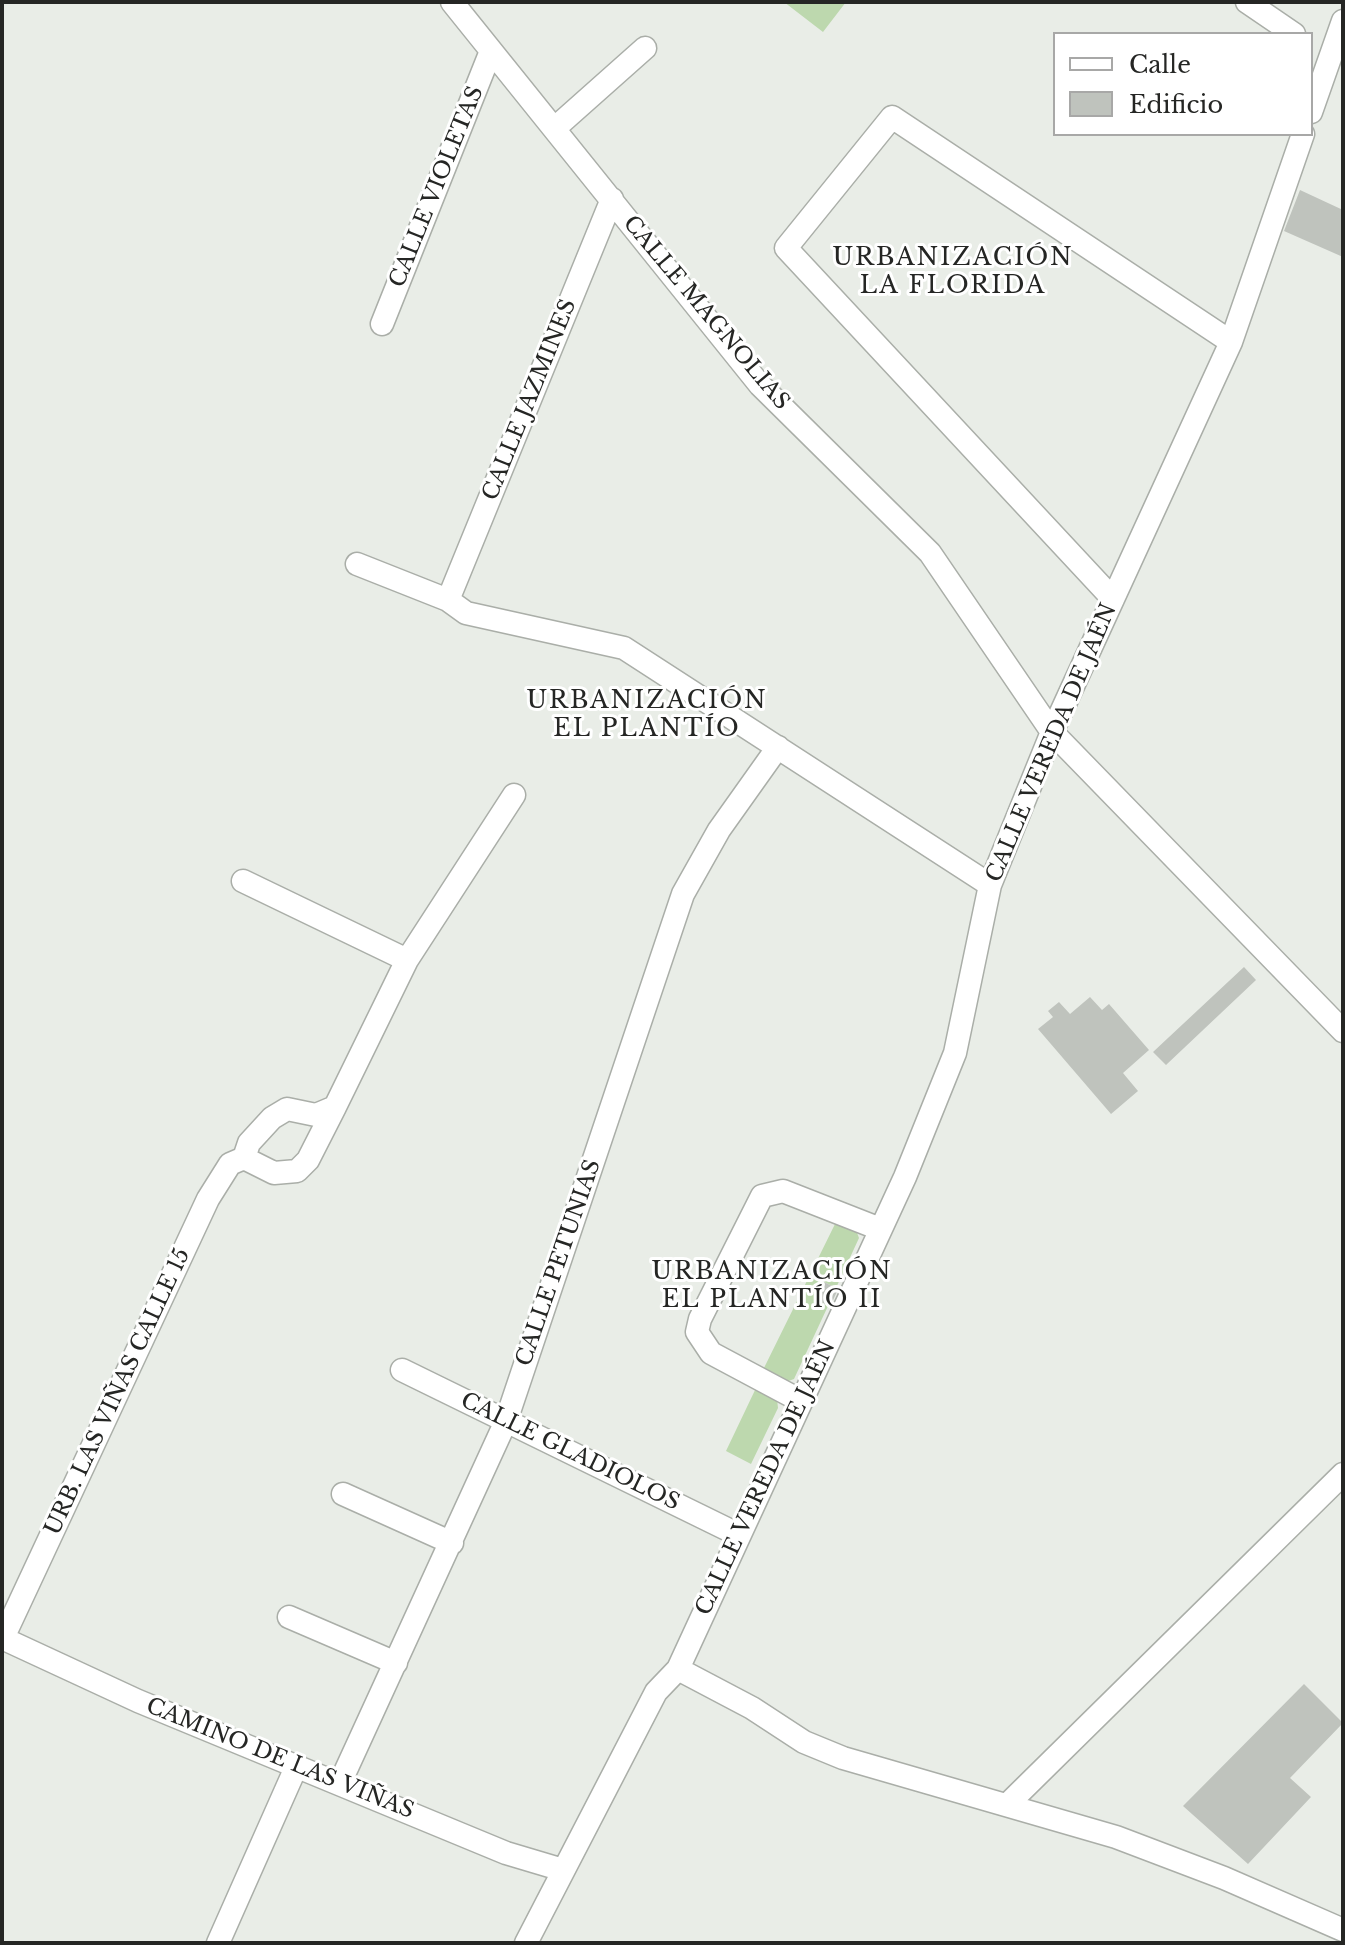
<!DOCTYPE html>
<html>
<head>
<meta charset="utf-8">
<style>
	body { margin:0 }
	#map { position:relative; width:1345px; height:1945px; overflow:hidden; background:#e9ede7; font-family:"Libre Baskerville",serif }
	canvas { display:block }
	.frame { position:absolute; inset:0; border:4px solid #252624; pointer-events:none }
	.legend { position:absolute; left:1053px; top:32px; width:260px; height:104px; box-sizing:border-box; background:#fff; border:2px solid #a8a8a7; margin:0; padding:10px 14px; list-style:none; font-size:24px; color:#252624 }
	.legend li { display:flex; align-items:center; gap:16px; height:40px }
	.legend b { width:40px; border:2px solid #a8a8a7 }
</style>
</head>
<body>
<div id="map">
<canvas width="1345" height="1945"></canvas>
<div class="frame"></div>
<ul class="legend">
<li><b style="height:10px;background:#fff"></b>Calle</li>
<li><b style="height:22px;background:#bfc3bd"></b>Edificio</li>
</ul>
</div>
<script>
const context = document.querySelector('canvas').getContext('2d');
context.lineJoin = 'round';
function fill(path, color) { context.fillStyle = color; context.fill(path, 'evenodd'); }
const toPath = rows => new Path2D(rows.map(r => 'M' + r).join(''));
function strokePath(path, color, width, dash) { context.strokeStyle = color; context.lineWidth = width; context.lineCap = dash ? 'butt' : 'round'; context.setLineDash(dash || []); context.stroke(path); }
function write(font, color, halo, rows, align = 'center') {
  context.font = font + ' "Libre Baskerville",serif'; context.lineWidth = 6; context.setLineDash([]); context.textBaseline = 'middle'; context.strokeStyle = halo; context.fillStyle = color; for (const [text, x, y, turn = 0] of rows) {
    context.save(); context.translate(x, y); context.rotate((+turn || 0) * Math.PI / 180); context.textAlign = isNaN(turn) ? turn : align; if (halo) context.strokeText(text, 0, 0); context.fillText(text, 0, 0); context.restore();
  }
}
const green = toPath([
	[784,2,846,2,823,32],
	[836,1222,856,1230,859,1238,836,1288,822,1281,814,1298,828,1306,794,1379,783,1383,762,1372],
	[756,1388,777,1399,778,1408,751,1464,726,1451]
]);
const building = toPath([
	[1300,190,1343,210,1343,257,1284,231],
	[1244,967,1256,980,1166,1065,1153,1052],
	[1090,997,1102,1010,1109,1004,1149,1050,1123,1073,1138,1091,1111,1114,1038,1029,1053,1017,1048,1011,1059,1002,1070,1014],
	[822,1281,838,1289,830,1307,814,1298],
	[1304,1684,1343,1723,1290,1778,1311,1797,1248,1864,1183,1806]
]);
const minor = toPath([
	[452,2,760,385,930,553,1052,732,1343,1031],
	[1247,2,1294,34],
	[1311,112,1343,21],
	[555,128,645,48],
	[382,324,491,51],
	[357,564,448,600,466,613,624,648,990,885],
	[1113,599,786,248,892,117,1231,342],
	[448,600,612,199],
	[243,881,407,960],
	[244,1158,274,1173,297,1171,308,1160,335,1107],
	[402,1370,739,1535],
	[801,1401,711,1353,697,1332,700,1319,762,1196,783,1191,880,1229],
	[343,1494,452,1543],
	[289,1617,396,1663],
	[2,1638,138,1701,506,1853,563,1870],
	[3,1638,208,1199,230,1164,244,1158,249,1143,272,1118,287,1109,316,1115,335,1107,407,960,514,795],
	[678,1669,752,1708,804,1742,843,1758,1116,1837,1224,1878,1343,1930],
	[340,1783,506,1421,683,894,719,830,778,747],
	[1008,1804,1343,1474],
	[218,1943,297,1765],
	[526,1943,656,1692,678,1669,905,1177,955,1053,990,885,1052,732,1231,342,1303,134]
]);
const streetNames = [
	["CALLE VIOLETAS",437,187,-68],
	["CALLE MAGNOLIAS",706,313,50],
	["CALLE JAZMINES",530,400,-68],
	["CALLE VEREDA DE JAÉN",1052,743,-67],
	["CALLE PETUNIAS",559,1263,-71],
	["URB. LAS VIÑAS CALLE 15",118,1392,-65],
	["CALLE GLADIOLOS",570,1452,26],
	["CALLE VEREDA DE JAÉN",766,1478,-65],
	["CAMINO DE LAS VIÑAS",280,1759,22]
];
const neighbourhoodNames = [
	["URBANIZACIÓN",953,258],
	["LA FLORIDA",953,286],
	["URBANIZACIÓN",647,701],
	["EL PLANTÍO",647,729],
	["URBANIZACIÓN",772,1272],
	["EL PLANTÍO II",772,1300]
];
fill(green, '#bdd8ae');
fill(building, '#bfc3bd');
strokePath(minor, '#aaaea8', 25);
strokePath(minor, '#fff', 22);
write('22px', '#252624', '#fff', streetNames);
context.letterSpacing = '2px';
write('24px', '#252624', '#fff', neighbourhoodNames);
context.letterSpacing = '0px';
</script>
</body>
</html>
